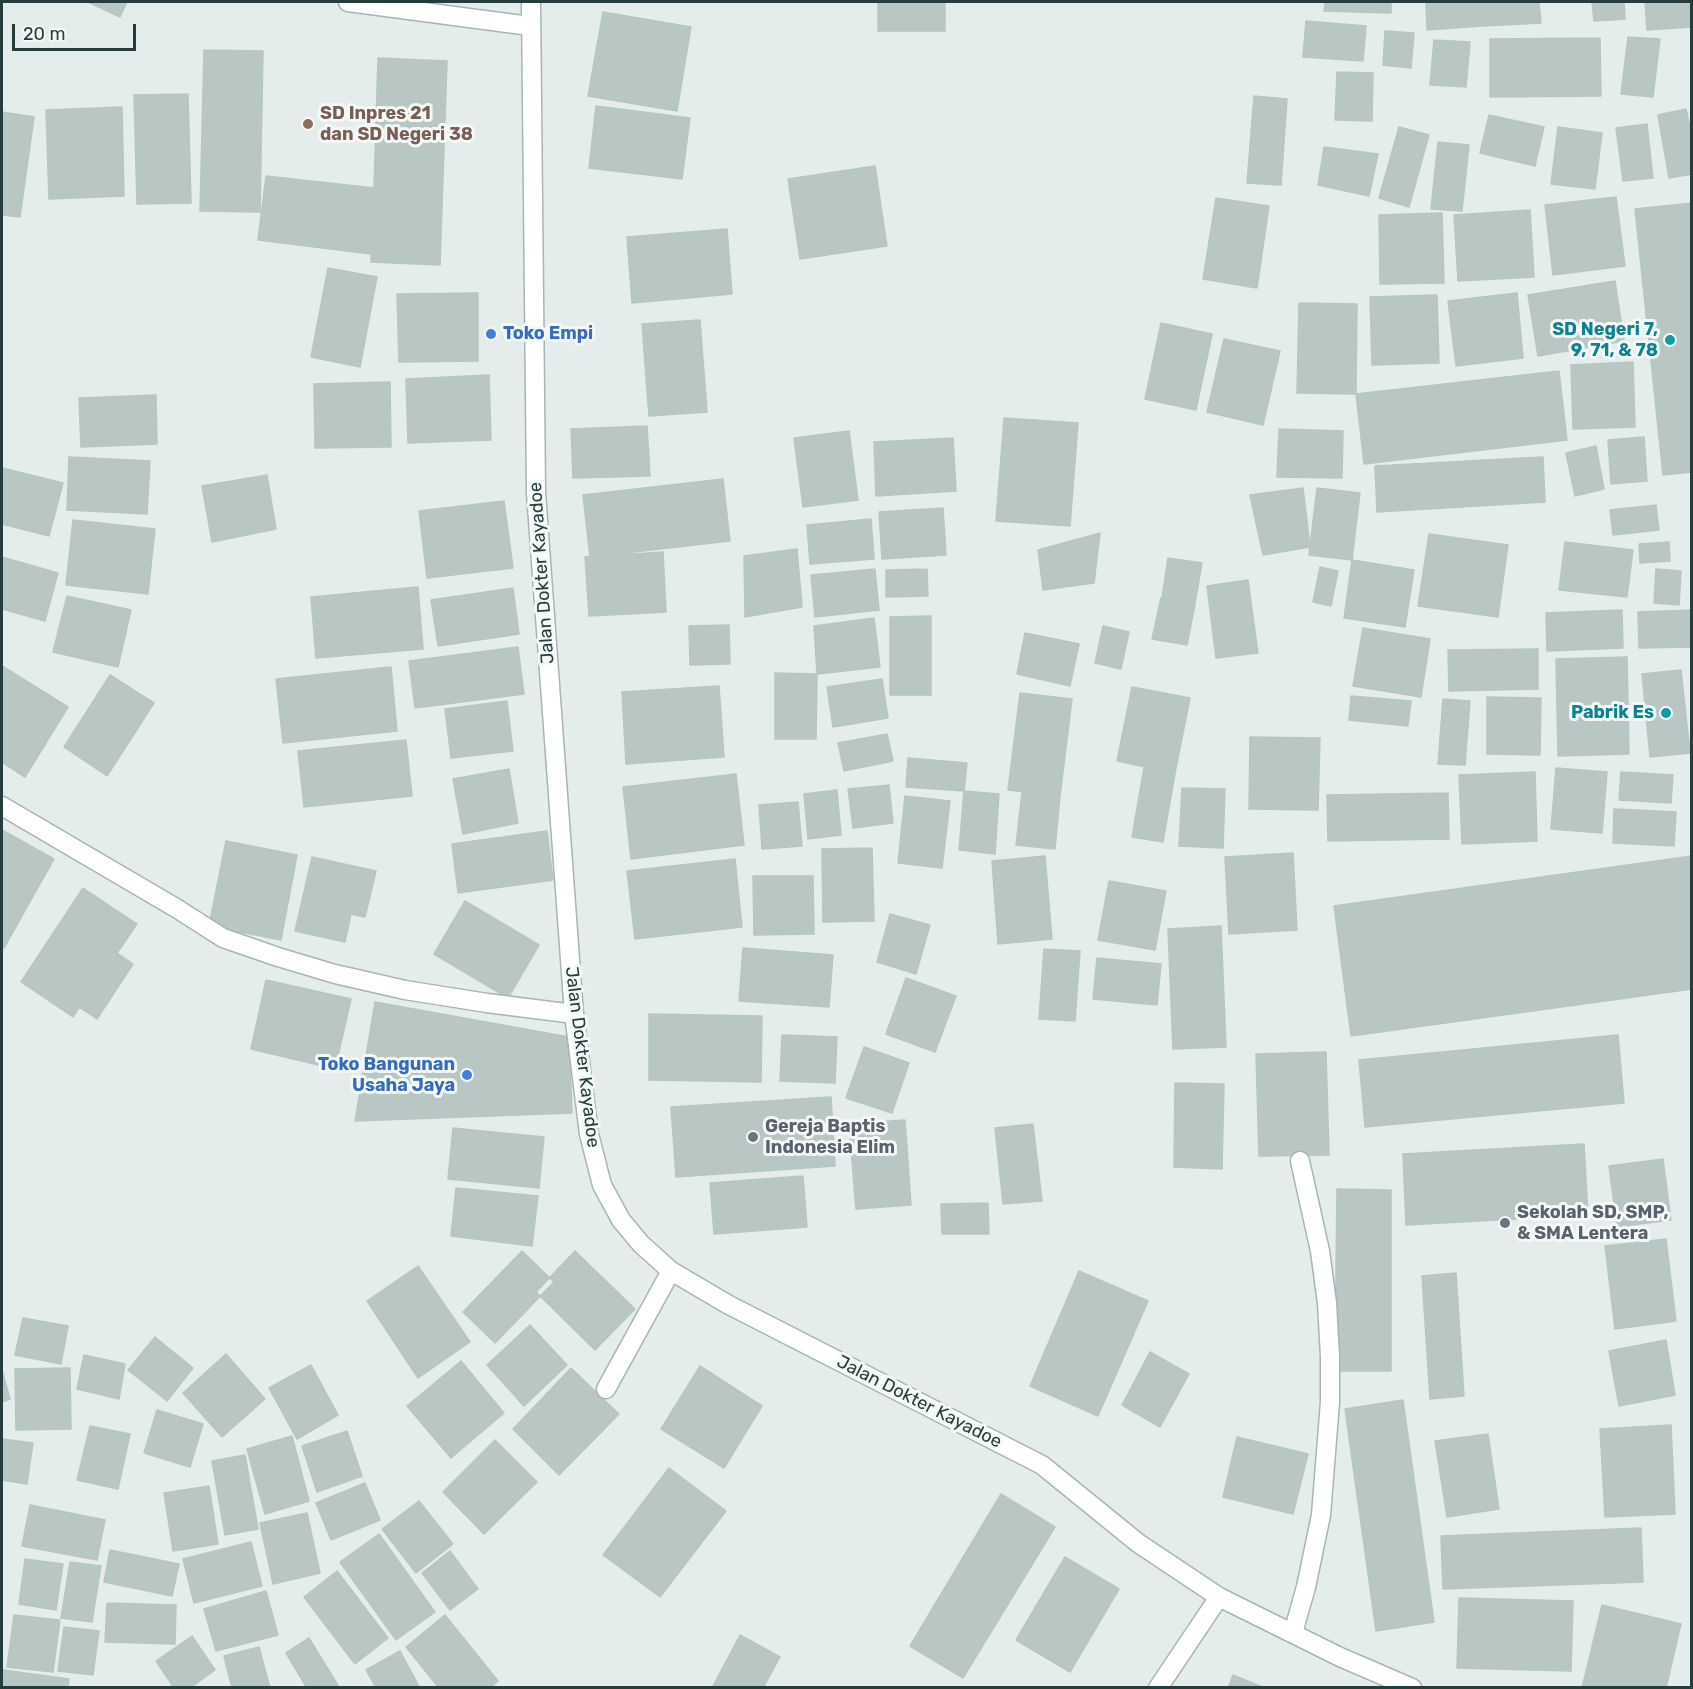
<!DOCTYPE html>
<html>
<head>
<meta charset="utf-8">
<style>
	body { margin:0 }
	#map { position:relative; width:1693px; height:1689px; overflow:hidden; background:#e4edeb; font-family:Rubik,sans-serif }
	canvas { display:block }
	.frame { position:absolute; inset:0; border:3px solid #253d3c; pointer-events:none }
	.scale { position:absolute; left:12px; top:24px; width:124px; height:27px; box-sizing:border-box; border:3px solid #253d3c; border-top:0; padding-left:8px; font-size:18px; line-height:21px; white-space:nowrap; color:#253d3c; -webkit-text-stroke:4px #f4f9f8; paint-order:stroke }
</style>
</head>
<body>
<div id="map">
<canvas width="1693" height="1689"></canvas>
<div class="frame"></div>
<div class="scale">20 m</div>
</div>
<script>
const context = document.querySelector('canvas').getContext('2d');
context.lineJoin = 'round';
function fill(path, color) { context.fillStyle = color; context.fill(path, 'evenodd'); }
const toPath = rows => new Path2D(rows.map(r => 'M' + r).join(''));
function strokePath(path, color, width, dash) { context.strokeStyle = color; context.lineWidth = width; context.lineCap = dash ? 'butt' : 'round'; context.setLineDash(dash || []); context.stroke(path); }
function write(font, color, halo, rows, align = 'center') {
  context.font = font + ' Rubik,sans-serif'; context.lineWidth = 6; context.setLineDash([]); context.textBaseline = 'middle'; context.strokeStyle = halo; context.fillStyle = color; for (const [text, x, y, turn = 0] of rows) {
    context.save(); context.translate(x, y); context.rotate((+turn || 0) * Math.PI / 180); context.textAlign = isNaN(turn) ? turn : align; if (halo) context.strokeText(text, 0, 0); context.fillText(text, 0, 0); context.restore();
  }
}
const building = toPath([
	[88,2,127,2,120,17,88,2],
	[878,2,945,2,945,31,878,31,878,2],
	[1325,2,1391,2,1391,13,1324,11,1325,2],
	[1426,2,1480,2,1482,26,1427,30,1426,2],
	[1480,2,1539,2,1541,23,1482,26,1480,2],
	[1592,2,1624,2,1625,19,1594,21,1592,2],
	[1645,2,1692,2,1692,27,1647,30,1645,2],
	[603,12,691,27,677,111,588,96,603,12],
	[1306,21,1366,26,1363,61,1303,57,1306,21],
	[1385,31,1414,33,1411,68,1383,65,1385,31],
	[1628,37,1660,39,1653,97,1621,94,1628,37],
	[1600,38,1601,96,1490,97,1490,39,1600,38],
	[1434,40,1470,42,1466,87,1430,85,1434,40],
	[204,50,263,51,260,212,200,211,204,50],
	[378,58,447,61,440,265,371,262,371,254,258,240,266,176,374,188,378,58],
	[1337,72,1373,73,1372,121,1335,120,1337,72],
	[188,94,191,203,137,204,134,95,188,94],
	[1254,96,1287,99,1281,185,1247,183,1254,96],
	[596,106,690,118,682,179,589,168,596,106],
	[122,107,124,196,49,199,46,110,122,107],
	[1686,109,1692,138,1692,174,1669,178,1658,115,1686,109],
	[2,112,34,117,20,217,2,215,2,112],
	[1489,115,1544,127,1535,166,1480,153,1489,115],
	[1647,124,1653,178,1623,181,1616,128,1647,124],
	[1399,127,1429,135,1409,207,1379,198,1399,127],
	[1558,127,1602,133,1595,189,1551,184,1558,127],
	[1438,142,1469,145,1462,211,1431,209,1438,142],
	[1324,147,1378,154,1369,196,1318,185,1324,147],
	[875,166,887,246,800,259,788,179,875,166],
	[1616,197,1625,266,1553,275,1545,205,1616,197],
	[1216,198,1269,206,1257,288,1203,279,1216,198],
	[1692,203,1692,472,1663,475,1635,209,1692,203],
	[1530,210,1534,277,1458,281,1454,215,1530,210],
	[1442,213,1444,283,1380,284,1379,215,1442,213],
	[727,229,732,294,632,303,627,237,727,229],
	[328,268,377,277,360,367,311,357,328,268],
	[1615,281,1624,341,1538,356,1528,295,1615,281],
	[478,293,478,361,399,362,397,294,478,293],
	[1517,293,1523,358,1456,366,1448,301,1517,293],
	[1437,295,1439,363,1372,365,1370,297,1437,295],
	[1299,303,1357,304,1356,394,1297,393,1299,303],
	[700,320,707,412,649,416,642,324,700,320],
	[1161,323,1212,334,1196,410,1145,399,1161,323],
	[1224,339,1280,351,1263,425,1207,412,1224,339],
	[1633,362,1635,427,1573,429,1571,365,1633,362],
	[1559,371,1567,440,1364,464,1356,394,1559,371],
	[489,375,491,440,408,443,406,379,489,375],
	[390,382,391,447,315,448,314,384,390,382],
	[156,395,157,444,81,447,79,398,156,395],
	[1004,418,1078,423,1070,526,996,521,1004,418],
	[647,426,650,476,573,478,571,429,647,426],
	[1279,429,1343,431,1342,478,1277,477,1279,429],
	[849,431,858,500,803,507,794,438,849,431],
	[1644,437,1647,481,1611,484,1608,440,1644,437],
	[953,438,956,491,876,496,874,442,953,438],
	[1596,446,1604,489,1575,496,1566,453,1596,446],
	[69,457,150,461,147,514,67,510,69,457],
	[1543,457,1545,502,1377,512,1375,466,1543,457],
	[2,468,63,483,49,536,2,524,2,468],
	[267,475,276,529,212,542,202,486,267,475],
	[723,479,730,541,590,557,583,495,723,479],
	[1303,488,1310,547,1263,555,1250,495,1303,488],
	[1317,488,1360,493,1352,560,1309,555,1317,488],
	[504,501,513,568,427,578,419,511,504,501],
	[1656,505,1659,530,1613,535,1610,510,1656,505],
	[943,508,946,555,882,559,879,512,943,508],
	[871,519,874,559,810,564,807,525,871,519],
	[73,520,155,529,148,594,66,585,73,520],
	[1100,533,1094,583,1043,590,1038,550,1100,533],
	[1429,534,1508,545,1498,617,1418,606,1429,534],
	[1565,542,1633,550,1627,597,1559,590,1565,542],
	[1669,542,1670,561,1640,563,1639,544,1669,542],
	[797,549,802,607,745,617,744,556,797,549],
	[663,552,666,612,589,616,585,557,663,552],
	[2,557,58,573,45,621,2,609,2,557],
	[1168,558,1202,563,1195,603,1162,598,1168,558],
	[1352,560,1414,570,1405,627,1344,618,1352,560],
	[1320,567,1338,571,1331,606,1313,602,1320,567],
	[875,569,879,610,815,617,811,575,875,569],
	[927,569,928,596,886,597,886,570,927,569],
	[1656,569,1681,571,1679,605,1654,603,1656,569],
	[1248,580,1258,653,1216,658,1207,586,1248,580],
	[418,587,423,649,316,658,311,597,418,587],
	[513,588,519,634,438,646,431,600,513,588],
	[67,596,131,610,118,667,53,652,67,596],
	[1161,598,1195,604,1187,645,1152,639,1161,598],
	[1622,610,1623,648,1547,651,1546,613,1622,610],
	[1692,610,1692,647,1639,648,1638,612,1692,610],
	[931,616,931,695,890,695,890,617,931,616],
	[874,618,880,667,817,674,814,626,874,618],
	[729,625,730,664,690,665,689,626,729,625],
	[1103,626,1129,632,1121,669,1095,663,1103,626],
	[1363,628,1430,639,1421,697,1353,686,1363,628],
	[1025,633,1079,644,1070,686,1017,674,1025,633],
	[518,647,524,694,415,708,409,661,518,647],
	[1538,649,1538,689,1449,691,1448,650,1538,649],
	[1627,657,1629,754,1558,756,1556,659,1627,657],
	[2,666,68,707,25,777,2,762,2,666],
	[391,667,397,731,283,743,276,679,391,667],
	[1681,670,1690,753,1650,757,1642,674,1681,670],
	[775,673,817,674,816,739,775,739,775,673],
	[110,675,154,703,107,776,64,747,110,675],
	[882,679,888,718,833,727,827,687,882,679],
	[719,686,724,757,626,764,622,692,719,686],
	[1132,687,1190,698,1175,773,1117,761,1132,687],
	[1020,693,1072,699,1060,796,1008,790,1020,693],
	[1351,696,1411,701,1408,726,1349,720,1351,696],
	[1487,697,1541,698,1540,755,1487,754,1487,697],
	[1443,699,1470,701,1465,765,1438,764,1443,699],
	[507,701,513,751,451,758,445,709,507,701],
	[887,734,893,761,844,771,838,743,887,734],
	[1250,737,1320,738,1318,810,1249,809,1250,737],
	[406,740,412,796,304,807,298,751,406,740],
	[908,758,967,763,964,791,906,787,908,758],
	[1144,768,1175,773,1163,842,1132,837,1144,768],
	[1556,768,1607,772,1602,833,1551,829,1556,768],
	[509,769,518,823,463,834,453,779,509,769],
	[1535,772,1537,841,1462,844,1459,775,1535,772],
	[1621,772,1673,775,1671,803,1619,800,1621,772],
	[736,774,744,845,631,859,623,787,736,774],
	[889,785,893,823,853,828,848,789,889,785],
	[1182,788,1225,789,1223,848,1179,846,1182,788],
	[837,790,841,835,808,839,804,794,837,790],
	[964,791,999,794,995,854,959,850,964,791],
	[1022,792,1060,796,1055,849,1016,845,1022,792],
	[1448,793,1449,839,1328,841,1327,795,1448,793],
	[905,796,950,801,942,868,898,863,905,796],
	[798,802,802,846,762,849,759,805,798,802],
	[1614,809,1676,812,1674,846,1613,843,1614,809],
	[2,830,54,859,4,948,2,947,2,830],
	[547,831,553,880,458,893,452,844,547,831],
	[226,841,297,855,281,940,209,926,226,841],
	[872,848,874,921,823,922,822,849,872,848],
	[1293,853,1297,930,1229,934,1225,857,1293,853],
	[1045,856,1052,939,998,944,992,861,1045,856],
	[1692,856,1692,989,1351,1036,1334,906,1692,856],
	[312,857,376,871,365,917,351,914,345,942,295,931,312,857],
	[735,859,742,927,635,939,627,871,735,859],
	[753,876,813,876,814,934,754,935,753,876],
	[1109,881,1166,891,1155,950,1098,940,1109,881],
	[83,888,137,924,117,953,133,964,97,1019,79,1007,73,1017,21,982,83,888],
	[465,901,539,945,508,998,434,954,465,901],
	[890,914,930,925,916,974,877,962,890,914],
	[1221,926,1226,1047,1173,1049,1168,929,1221,926],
	[743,948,833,955,829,1007,739,1001,743,948],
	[1044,949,1080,951,1075,1021,1039,1019,1044,949],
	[1097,958,1161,964,1157,1005,1093,999,1097,958],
	[906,978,956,996,935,1052,886,1034,906,978],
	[266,980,351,999,335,1069,251,1049,266,980],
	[375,1002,569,1037,572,1113,355,1121,375,1002],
	[649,1014,762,1016,761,1082,649,1080,649,1014],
	[782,1035,837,1037,835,1083,780,1081,782,1035],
	[1618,1035,1624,1103,1365,1127,1359,1060,1618,1035],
	[864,1047,909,1063,892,1113,846,1098,864,1047],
	[1326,1052,1329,1155,1259,1156,1256,1054,1326,1052],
	[1175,1083,1224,1084,1222,1169,1174,1167,1175,1083],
	[831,1097,835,1166,676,1177,671,1107,831,1097],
	[905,1120,911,1205,856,1209,849,1124,905,1120],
	[1033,1124,1042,1201,1003,1204,995,1128,1033,1124],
	[453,1128,544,1137,539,1188,448,1179,453,1128],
	[1584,1144,1588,1215,1406,1225,1403,1154,1584,1144],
	[1663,1159,1671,1220,1617,1227,1609,1166,1663,1159],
	[803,1176,807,1227,714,1234,710,1183,803,1176],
	[456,1188,538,1196,532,1246,451,1236,456,1188],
	[1337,1189,1391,1190,1391,1273,1336,1273,1337,1189],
	[988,1203,989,1234,942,1234,941,1204,988,1203],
	[1666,1239,1676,1321,1615,1329,1605,1246,1666,1239],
	[522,1251,554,1282,495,1343,463,1312,522,1251],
	[575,1251,635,1309,595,1350,536,1292,575,1251],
	[418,1266,470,1342,418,1378,367,1301,418,1266],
	[1079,1271,1148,1301,1098,1416,1030,1386,1079,1271],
	[1336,1273,1391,1273,1391,1371,1336,1371,1336,1273],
	[1456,1273,1464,1396,1430,1399,1422,1276,1456,1273],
	[23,1318,68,1326,61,1364,15,1355,23,1318],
	[530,1325,567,1365,524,1406,487,1365,530,1325],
	[155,1337,193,1368,167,1401,128,1370,155,1337],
	[1666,1340,1675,1395,1619,1406,1609,1351,1666,1340],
	[1150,1352,1189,1374,1160,1427,1122,1405,1150,1352],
	[226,1354,265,1399,222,1437,183,1393,226,1354],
	[84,1355,125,1364,119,1399,77,1389,84,1355],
	[461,1361,504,1413,451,1458,407,1406,461,1361],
	[311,1365,338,1415,297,1439,269,1388,311,1365],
	[700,1366,762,1406,724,1468,661,1429,700,1366],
	[70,1368,71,1429,16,1430,15,1369,70,1368],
	[571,1368,619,1414,559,1475,513,1429,571,1368],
	[2,1370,10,1399,2,1402,2,1370],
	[1403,1400,1434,1622,1376,1631,1345,1409,1403,1400],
	[157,1410,203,1424,190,1467,144,1453,157,1410],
	[1671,1425,1675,1514,1605,1517,1600,1429,1671,1425],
	[90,1426,130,1434,118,1489,77,1480,90,1426],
	[347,1431,362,1476,317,1492,302,1446,347,1431],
	[1488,1434,1499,1509,1447,1517,1435,1441,1488,1434],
	[292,1436,309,1501,265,1514,247,1449,292,1436],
	[1237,1437,1308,1454,1293,1514,1223,1497,1237,1437],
	[2,1439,33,1443,27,1484,2,1480,2,1439],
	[495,1440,537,1482,484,1534,443,1492,495,1440],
	[245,1455,258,1529,225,1535,212,1461,245,1455],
	[669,1468,726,1511,660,1597,603,1555,669,1468],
	[365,1483,380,1520,331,1540,316,1503,365,1483],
	[209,1486,218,1544,173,1551,164,1493,209,1486],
	[1001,1494,1055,1527,963,1678,910,1646,1001,1494],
	[419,1501,453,1544,416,1573,382,1529,419,1501],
	[30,1505,105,1520,97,1560,22,1546,30,1505],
	[307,1513,320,1573,273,1584,260,1523,307,1513],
	[1641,1528,1643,1582,1443,1589,1441,1536,1641,1528],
	[379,1534,435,1612,396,1640,340,1562,379,1534],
	[251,1542,262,1586,194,1603,183,1559,251,1542],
	[110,1550,179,1564,172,1596,104,1582,110,1550],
	[450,1551,478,1589,450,1610,422,1573,450,1551],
	[1065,1557,1119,1589,1070,1672,1016,1640,1065,1557],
	[25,1559,63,1564,56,1610,19,1604,25,1559],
	[70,1562,101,1566,92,1622,61,1618,70,1562],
	[337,1571,388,1638,355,1664,304,1597,337,1571],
	[266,1591,278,1635,216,1651,204,1609,266,1591],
	[1459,1598,1573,1601,1571,1671,1457,1668,1459,1598],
	[107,1603,176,1605,175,1644,105,1642,107,1603],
	[1602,1605,1681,1624,1666,1688,1582,1688,1602,1605],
	[14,1615,60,1620,53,1672,7,1667,14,1615],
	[445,1615,498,1681,490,1688,439,1688,406,1647,445,1615],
	[64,1627,99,1631,93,1675,58,1671,64,1627],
	[740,1635,780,1657,763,1688,712,1688,740,1635],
	[192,1636,215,1670,190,1688,174,1688,156,1661,192,1636],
	[309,1638,339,1687,339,1688,307,1688,286,1653,309,1638],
	[259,1647,270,1688,232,1688,224,1656,259,1647],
	[400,1651,420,1688,376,1688,366,1670,400,1651],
	[3,1670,69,1679,68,1688,2,1688,3,1670],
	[1233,1675,1265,1688,1228,1688,1233,1675]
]);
const minor = toPath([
	[348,2,530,26],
	[2,806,176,908,223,938,278,957,335,974,405,990,487,1003,574,1014],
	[606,1389,671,1271],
	[1293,1633,1306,1587,1321,1515,1330,1402,1330,1357,1327,1303,1320,1251,1300,1161],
	[1158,1688,1219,1597]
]);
const tertiary = toPath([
	[531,2,536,493,574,1014,589,1134,602,1185,621,1220,641,1244,671,1271,729,1305,1042,1465,1138,1543,1219,1597,1340,1657,1412,1688]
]);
const markers = [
	[308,124,6,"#8d6e63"],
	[491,334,6,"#3f7fe0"],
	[1670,340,6,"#0f9aa8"],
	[1666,713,6,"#0f9aa8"],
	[467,1075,6,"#3f7fe0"],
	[753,1137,6,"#6b7280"],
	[1505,1223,6,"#6b7280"]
];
const educationNames = [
	["SD Inpres 21",320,114],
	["dan SD Negeri 38",320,135]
];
const cultureNames = [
	["SD Negeri 7,",1658,330],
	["9, 71, & 78",1658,351],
	["Pabrik Es",1654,713]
];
const shopNames = [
	["Toko Empi",503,334],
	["Toko Bangunan",455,1065,"right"],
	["Usaha Jaya",455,1086,"right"]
];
const streetNames = [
	["Jalan Dokter Kayadoe",542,573,-94],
	["Jalan Dokter Kayadoe",582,1057,83],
	["Jalan Dokter Kayadoe",919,1402,27]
];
const worshipNames = [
	["Gereja Baptis",765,1127],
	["Indonesia Elim",765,1148],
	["Sekolah SD, SMP,",1517,1213],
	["& SMA Lentera",1517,1234]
];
fill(building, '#b9c7c4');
strokePath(building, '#b7c6c3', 1.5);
strokePath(minor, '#a7b5b3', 21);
strokePath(tertiary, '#a7b5b3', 21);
strokePath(minor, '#fff', 18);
strokePath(tertiary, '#fff', 18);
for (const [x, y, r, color] of markers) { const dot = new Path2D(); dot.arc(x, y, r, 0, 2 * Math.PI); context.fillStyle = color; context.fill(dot); strokePath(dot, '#f4f9f8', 2); }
write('bold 18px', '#785e54', '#f4f9f8', educationNames, 'left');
write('bold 18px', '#0d838f', '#f4f9f8', cultureNames, 'right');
write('bold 18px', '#366cbe', '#f4f9f8', shopNames, 'left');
write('18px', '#253d3c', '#f4f9f8', streetNames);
write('bold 18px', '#5b616d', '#f4f9f8', worshipNames, 'left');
</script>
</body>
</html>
